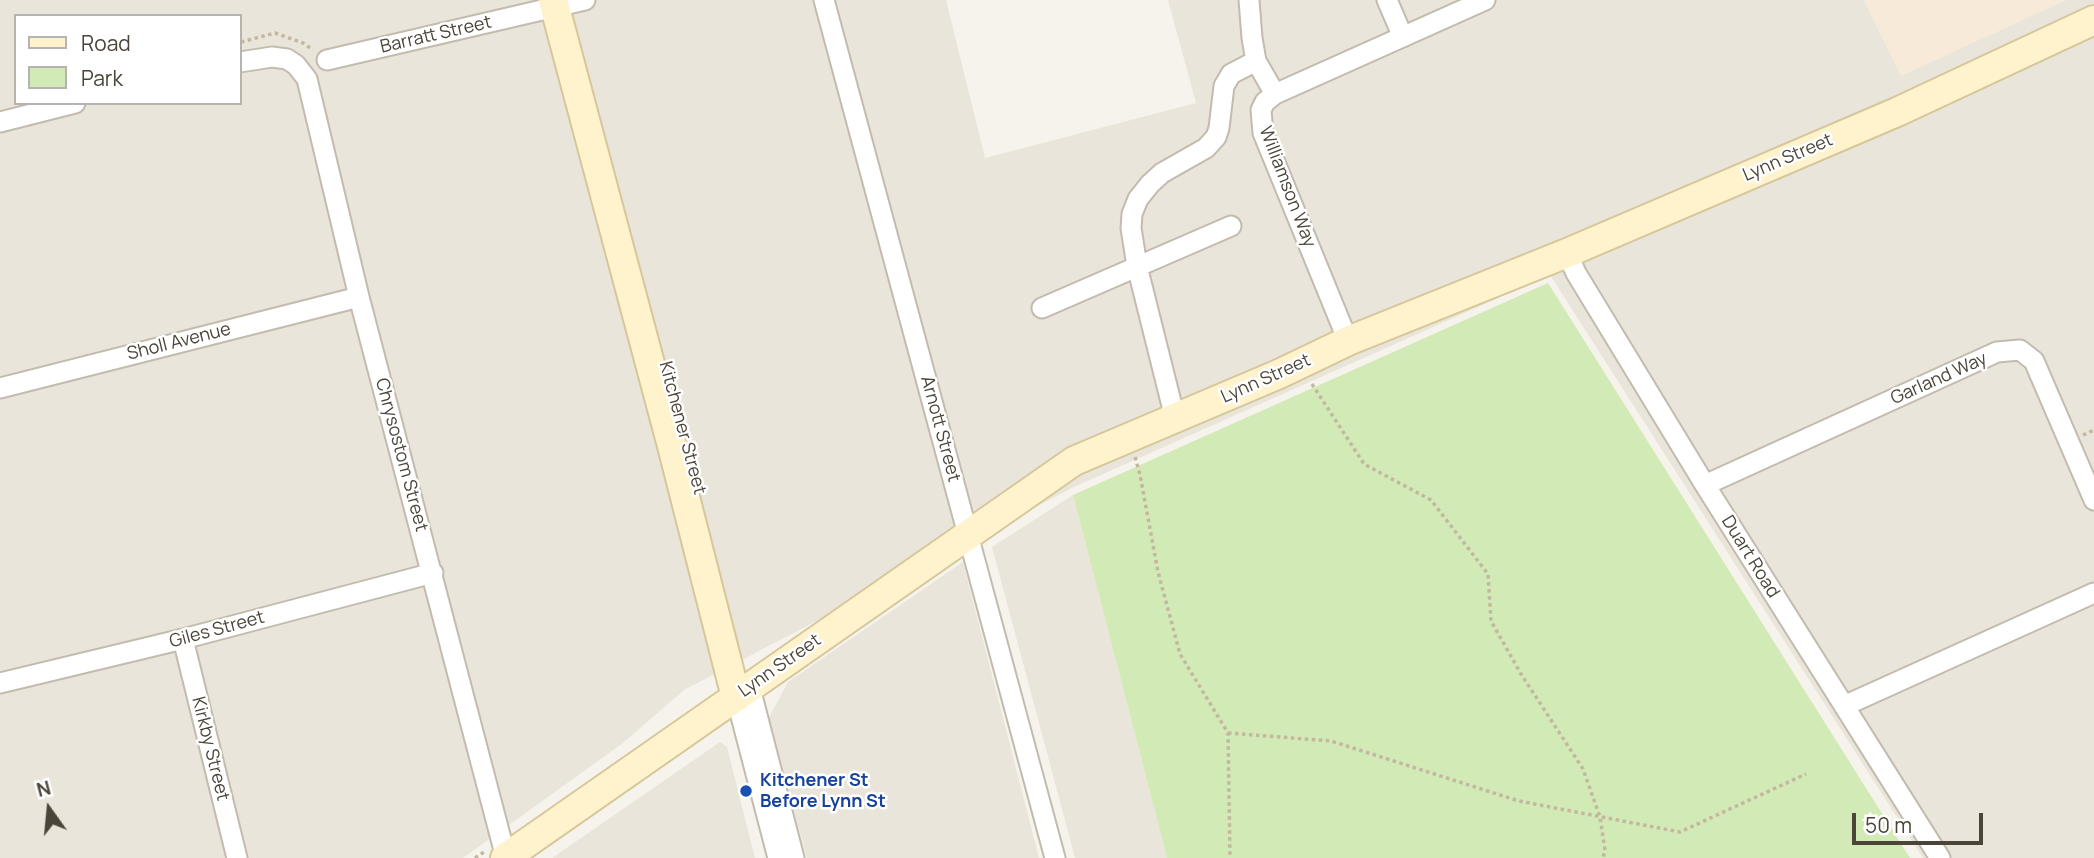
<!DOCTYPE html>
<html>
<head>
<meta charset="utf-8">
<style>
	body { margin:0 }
	#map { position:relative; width:2094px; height:858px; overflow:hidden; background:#f6f3ec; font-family:Manrope,sans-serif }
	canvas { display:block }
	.legend { position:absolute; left:14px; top:14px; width:228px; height:91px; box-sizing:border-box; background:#fff; border:2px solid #b7b4b0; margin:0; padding:9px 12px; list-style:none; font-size:21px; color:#4b4439 }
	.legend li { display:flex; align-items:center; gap:14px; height:35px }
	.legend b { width:35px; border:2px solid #b7b4b0 }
	.north { position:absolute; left:14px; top:774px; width:70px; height:70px; -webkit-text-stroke:5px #fff; paint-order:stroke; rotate:345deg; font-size:19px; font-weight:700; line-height:28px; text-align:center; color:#4b4439 }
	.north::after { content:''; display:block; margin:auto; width:24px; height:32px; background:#4b4439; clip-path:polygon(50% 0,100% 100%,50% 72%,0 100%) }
	.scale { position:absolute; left:1852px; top:813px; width:131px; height:32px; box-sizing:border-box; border:4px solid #4b4439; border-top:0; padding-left:9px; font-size:21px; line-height:24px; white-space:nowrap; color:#4b4439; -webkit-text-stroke:5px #fff; paint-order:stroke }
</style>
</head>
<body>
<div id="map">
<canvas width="2094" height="858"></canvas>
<ul class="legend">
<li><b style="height:9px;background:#fff3cd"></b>Road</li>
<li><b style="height:19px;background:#d2eab5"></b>Park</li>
</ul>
<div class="north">N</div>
<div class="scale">50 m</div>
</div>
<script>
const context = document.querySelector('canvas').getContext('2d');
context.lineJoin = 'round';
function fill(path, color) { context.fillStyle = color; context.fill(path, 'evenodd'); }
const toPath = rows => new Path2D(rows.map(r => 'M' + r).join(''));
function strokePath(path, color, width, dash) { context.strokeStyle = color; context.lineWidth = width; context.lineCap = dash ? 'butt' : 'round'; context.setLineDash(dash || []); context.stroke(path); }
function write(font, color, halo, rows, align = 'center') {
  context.font = font + ' Manrope,sans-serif'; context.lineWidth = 5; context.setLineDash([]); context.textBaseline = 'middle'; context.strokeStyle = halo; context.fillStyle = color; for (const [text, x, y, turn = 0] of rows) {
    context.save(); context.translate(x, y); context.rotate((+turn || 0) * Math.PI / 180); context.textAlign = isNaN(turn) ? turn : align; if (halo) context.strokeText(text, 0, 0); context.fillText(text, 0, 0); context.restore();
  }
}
const residential = toPath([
	[0,0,946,0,985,158,1196,103,1168,0,1864,0,1901,75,2066,0,2094,0,2094,858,1923,858,1550,275,1074,487,684,690,623,743,463,858,0,858],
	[16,16,240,16,240,103,16,103],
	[1073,495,1167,858,1075,858,992,547],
	[963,562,1039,858,807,858,768,719,788,682],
	[720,742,727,747,755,858,552,858]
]);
const commercial = toPath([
	[1864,0,2066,0,1901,76]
]);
const green = toPath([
	[1548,283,1910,858,1167,858,1073,495]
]);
const path = toPath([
	[241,42,275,33,303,43,313,50],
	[1312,384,1364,464,1431,500,1488,574,1491,621,1521,674,1583,769,1600,817,1605,850,1603,858],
	[2083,435,2094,430],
	[1135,457,1140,475,1158,572,1180,654,1228,733,1230,858],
	[1228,733,1331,741,1519,801,1680,832,1806,774],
	[475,858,484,852]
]);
const street = toPath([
	[824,0,1055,858],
	[1249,0,1252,38,1256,61,1275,94],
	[1387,0,1403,37],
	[327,60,585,0],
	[240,62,272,57,287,59,296,65,307,79,359,297,506,858],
	[0,122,75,103],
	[1567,253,1576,273,1705,485,1940,858],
	[1042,308,1231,226],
	[1348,341,1263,133,1261,110,1265,102,1275,94,1485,0],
	[0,388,359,297],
	[1175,418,1137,266,1131,228,1132,214,1138,199,1150,184,1162,173,1206,148,1216,137,1219,128,1224,86,1231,74,1256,61],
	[1705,485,1997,352,2020,350,2034,361,2094,500],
	[183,639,237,858],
	[0,683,183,639,433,573],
	[750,688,794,858],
	[736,697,778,858],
	[1844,706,2094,593]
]);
const secondary = toPath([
	[553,0,672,446,736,697],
	[505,858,1074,461,1279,374,1348,341,1567,253,1897,112,2094,20]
]);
const markers = [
	[746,791,7,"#1a4fb4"]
];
const streetNames = [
	["Barratt Street",436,35,-13],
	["Lynn Street",1788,158,-23],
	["Williamson Way",1287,187,69],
	["Sholl Avenue",179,342,-14],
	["Lynn Street",1266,379,-24],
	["Garland Way",1939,379,-24],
	["Kitchener Street",682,428,75],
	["Arnott Street",940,429,75],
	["Chrysostom Street",401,455,75],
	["Duart Road",1750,557,58],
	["Giles Street",217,630,-15],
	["Lynn Street",780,666,-35],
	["Kirkby Street",210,749,76]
];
const transitNames = [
	["Kitchener St",760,781],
	["Before Lynn St",760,802]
];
fill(residential, '#eae5da');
fill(commercial, '#f7ead8');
fill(green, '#d2eab5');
strokePath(street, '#c2bbae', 23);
strokePath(secondary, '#d6c79b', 32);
strokePath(path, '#c4b79f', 3.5, [3.5, 3.5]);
strokePath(street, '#fff', 19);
strokePath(secondary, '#fff3cd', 28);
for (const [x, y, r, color] of markers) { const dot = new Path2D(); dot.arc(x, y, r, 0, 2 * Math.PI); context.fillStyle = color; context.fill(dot); strokePath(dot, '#fff', 2.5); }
write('18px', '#4b4439', '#fff', streetNames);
write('bold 18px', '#164399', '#fff', transitNames, 'left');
</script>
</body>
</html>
